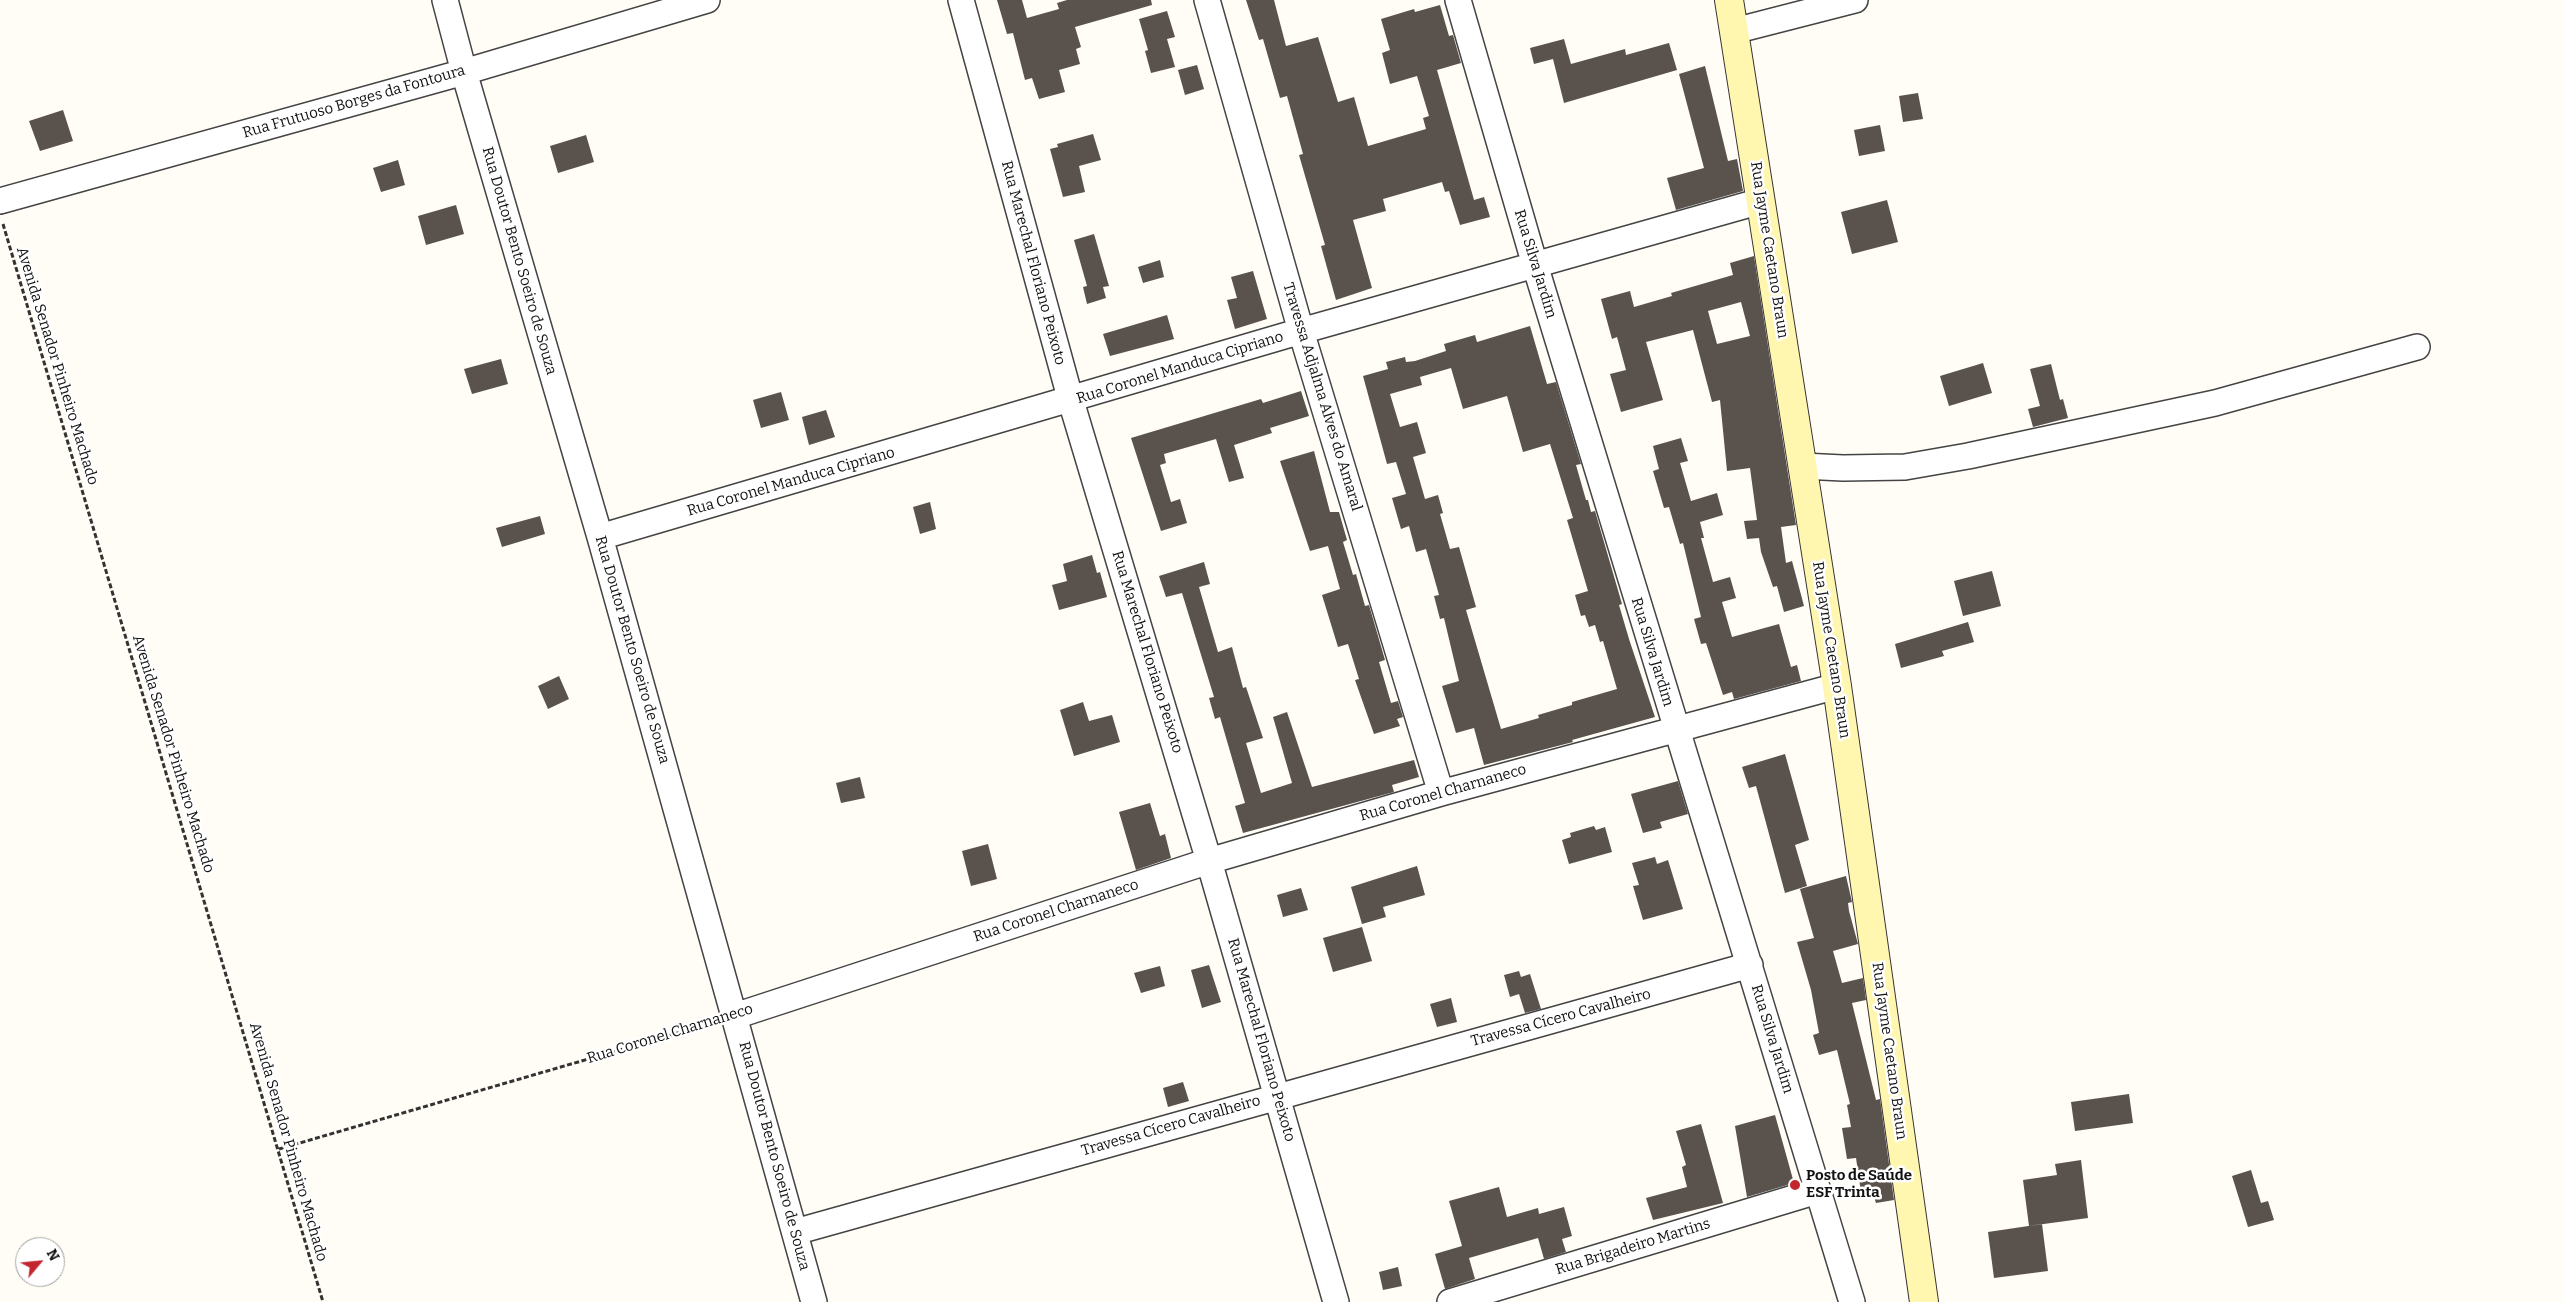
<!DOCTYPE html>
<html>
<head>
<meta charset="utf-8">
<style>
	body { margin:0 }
	#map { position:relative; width:2564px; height:1302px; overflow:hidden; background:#fffdf5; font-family:Bitter,serif }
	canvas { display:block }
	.north { position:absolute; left:15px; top:1237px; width:50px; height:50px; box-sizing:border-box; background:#fff; border:1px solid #a0a0a0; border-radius:50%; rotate:62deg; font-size:14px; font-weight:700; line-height:20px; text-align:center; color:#111 }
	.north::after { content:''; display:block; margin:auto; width:18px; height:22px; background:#c4262e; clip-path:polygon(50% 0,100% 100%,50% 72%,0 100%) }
</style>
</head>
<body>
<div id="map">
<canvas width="2564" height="1302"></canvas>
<div class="north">N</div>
</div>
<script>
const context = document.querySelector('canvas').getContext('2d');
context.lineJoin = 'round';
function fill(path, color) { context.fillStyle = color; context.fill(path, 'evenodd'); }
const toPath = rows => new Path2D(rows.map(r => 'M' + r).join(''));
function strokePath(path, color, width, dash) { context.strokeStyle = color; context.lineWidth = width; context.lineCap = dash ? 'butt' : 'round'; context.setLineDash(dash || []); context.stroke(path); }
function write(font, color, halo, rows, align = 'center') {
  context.font = font + ' Bitter,serif'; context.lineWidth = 5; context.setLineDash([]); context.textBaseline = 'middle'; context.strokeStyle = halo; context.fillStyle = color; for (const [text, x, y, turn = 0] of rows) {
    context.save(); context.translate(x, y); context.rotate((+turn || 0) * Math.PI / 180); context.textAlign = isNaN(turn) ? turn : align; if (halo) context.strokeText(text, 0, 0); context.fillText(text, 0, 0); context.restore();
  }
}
const building = toPath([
	[997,0,1022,0,1027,18,1059,9,1057,3,1067,0,1151,0,1152,5,1075,27,1081,47,1076,49,1080,64,1059,70,1065,92,1039,99,1032,78,1025,80,1013,33,1007,34],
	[1246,0,1274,0,1286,46,1318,37,1338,102,1354,97,1368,146,1426,129,1423,118,1429,116,1417,76,1390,84,1382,53,1390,50,1381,19,1414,9,1415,12,1440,5,1449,36,1453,35,1461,63,1437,70,1474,200,1484,197,1490,217,1460,225,1449,191,1445,192,1442,182,1383,199,1386,211,1353,220,1372,288,1336,300,1321,246,1325,245,1299,155,1303,154,1287,96,1280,98,1263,39,1259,40],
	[1167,11,1175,37,1167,39,1175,67,1151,73,1145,51,1148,50,1139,19],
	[1564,39,1571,64,1625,49,1626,55,1669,43,1677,70,1564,103,1553,59,1534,64,1530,48],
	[1197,65,1204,89,1185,95,1178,70],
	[1705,66,1728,161,1737,159,1743,191,1676,210,1667,178,1704,168,1679,74],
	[1918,93,1923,119,1903,122,1899,96],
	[63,110,73,141,40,151,29,121],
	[1880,125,1885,151,1859,156,1854,130],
	[1093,134,1101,160,1079,166,1085,192,1063,197,1050,149,1058,147,1057,144],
	[586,135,594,162,558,173,550,146],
	[398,160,405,185,381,192,373,168],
	[1887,200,1898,242,1852,254,1841,212],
	[456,205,464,234,426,245,418,216],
	[1094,234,1109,286,1103,287,1106,298,1087,304,1083,287,1087,286,1074,240],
	[1754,256,1796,525,1781,527,1786,563,1792,561,1804,606,1784,612,1777,586,1773,587,1761,552,1759,538,1747,539,1744,521,1757,520,1750,468,1727,471,1720,400,1712,402,1693,330,1646,342,1663,400,1621,412,1610,374,1626,370,1617,337,1612,339,1601,299,1630,291,1634,307,1672,296,1671,293,1733,275,1730,263],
	[1741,302,1750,336,1717,344,1708,311],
	[1160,260,1164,277,1143,283,1138,267],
	[1253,271,1267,319,1235,329,1227,300,1237,298,1231,277],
	[1167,315,1174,339,1110,356,1103,334],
	[1530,326,1547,384,1556,382,1581,464,1576,465,1586,500,1588,500,1591,512,1595,511,1622,604,1619,605,1629,639,1655,717,1572,740,1573,742,1484,765,1474,728,1456,733,1442,686,1459,681,1444,618,1440,619,1434,596,1439,595,1426,549,1416,552,1409,526,1401,529,1392,498,1406,494,1396,462,1387,464,1363,376,1388,369,1386,362,1405,357,1406,362,1415,361,1446,351,1444,344,1475,335,1477,342],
	[1451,368,1463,409,1507,396,1523,452,1550,444,1573,518,1567,520,1588,591,1575,595,1581,616,1585,615,1589,627,1595,625,1600,642,1603,641,1617,689,1572,702,1572,705,1538,715,1539,718,1501,729,1466,610,1476,607,1459,547,1450,549,1440,514,1443,513,1438,495,1425,499,1413,457,1426,453,1417,422,1400,427,1390,394,1422,385,1420,377],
	[501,359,508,384,472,394,464,369],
	[1983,363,1992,393,1949,406,1940,376],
	[2051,364,2060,400,2063,399,2068,418,2033,427,2028,409,2040,406,2030,369],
	[1301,391,1309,416,1270,428,1272,433,1234,445,1244,478,1229,482,1216,439,1164,454,1166,463,1160,465,1171,502,1180,499,1187,523,1161,531,1131,438,1261,399,1263,403],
	[781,392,789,420,761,428,753,400],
	[826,410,835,437,809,445,802,417],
	[1681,438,1688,461,1680,463,1691,501,1717,493,1723,515,1700,522,1704,538,1701,538,1713,582,1730,577,1736,598,1722,602,1732,637,1779,624,1791,667,1797,665,1801,681,1734,699,1732,692,1723,695,1706,643,1701,644,1694,619,1701,617,1683,543,1680,544,1669,507,1664,508,1653,471,1659,469,1653,446],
	[1314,451,1330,512,1339,512,1347,540,1343,542,1353,575,1356,574,1365,606,1369,605,1385,660,1379,662,1391,703,1398,701,1403,717,1397,719,1400,726,1374,734,1355,680,1359,679,1348,644,1338,647,1322,595,1340,589,1328,546,1310,551,1280,461],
	[930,502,936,529,920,534,913,507],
	[540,516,545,534,502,547,496,528],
	[1092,555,1097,573,1100,572,1107,597,1059,610,1052,585,1067,581,1063,564],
	[1204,562,1210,584,1199,587,1218,652,1232,647,1243,688,1246,687,1263,738,1246,743,1261,793,1292,783,1273,717,1287,712,1312,787,1414,760,1419,777,1392,785,1394,792,1243,833,1235,806,1245,803,1220,717,1215,719,1209,698,1214,697,1182,593,1166,597,1159,576],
	[1992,571,2001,606,1963,616,1954,581],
	[1968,622,1974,642,1942,651,1944,656,1901,668,1895,644],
	[559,676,569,699,548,709,538,686],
	[1083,702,1089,721,1112,715,1120,742,1074,756,1060,710],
	[1785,754,1809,840,1795,845,1807,886,1785,893,1756,786,1749,788,1742,767],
	[860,777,865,798,841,803,836,783],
	[1678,781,1688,814,1660,822,1662,828,1643,833,1631,794],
	[1150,803,1160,836,1165,834,1171,858,1136,870,1119,812],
	[1594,826,1596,830,1605,827,1612,852,1569,864,1562,840,1571,837,1570,833],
	[988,844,997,879,971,886,962,851],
	[1655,857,1657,864,1668,860,1683,909,1643,920,1633,886,1639,885,1632,863],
	[1417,866,1425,895,1383,907,1386,917,1362,924,1351,887],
	[1846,876,1852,902,1848,903,1849,911,1858,944,1833,951,1842,983,1863,978,1866,1000,1852,1003,1876,1100,1880,1099,1894,1200,1876,1203,1872,1191,1861,1192,1856,1158,1847,1159,1842,1128,1851,1127,1847,1105,1850,1104,1837,1050,1819,1055,1813,1035,1819,1033,1811,990,1797,942,1814,938,1800,889],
	[1301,888,1308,910,1283,917,1277,895],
	[1362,927,1372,961,1333,972,1323,938],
	[1209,965,1221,1002,1202,1008,1191,970],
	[1160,966,1165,986,1141,993,1134,973],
	[1519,971,1521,977,1530,974,1541,1009,1525,1013,1519,994,1510,997,1504,975],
	[1451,998,1457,1022,1437,1027,1430,1004],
	[1183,1082,1189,1101,1168,1107,1163,1088],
	[2129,1094,2133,1123,2075,1131,2071,1102],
	[1775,1115,1794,1183,1747,1197,1735,1126],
	[1701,1124,1723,1203,1653,1220,1646,1198,1687,1187,1682,1167,1686,1165,1676,1131],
	[2081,1160,2088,1218,2029,1226,2023,1180,2057,1175,2055,1164],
	[2251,1170,2261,1203,2268,1201,2274,1220,2248,1227,2232,1176],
	[1499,1187,1507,1217,1538,1208,1539,1214,1564,1207,1572,1236,1562,1239,1566,1252,1544,1259,1538,1238,1469,1258,1475,1279,1445,1289,1435,1254,1462,1246,1449,1201],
	[2042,1224,2048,1271,1994,1278,1988,1232],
	[1398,1267,1402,1286,1383,1290,1379,1272]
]);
const path = toPath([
	[3,224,323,1302],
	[279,1149,712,1023]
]);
const street = toPath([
	[445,0,464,72,600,537,814,1302],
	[961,0,1071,401,1209,861,1336,1302],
	[1207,0,1301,331,1441,793],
	[1458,0,1535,265,1852,1302],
	[1734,31,1855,0],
	[0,201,464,72,707,0],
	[1802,466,1843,468,1905,467,1968,456,2215,403,2417,347],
	[600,537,1301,331,1761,201],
	[735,1016,1209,861,1441,793,1837,686],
	[795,1232,1750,965],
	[1450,1302,1817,1191]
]);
const secondary = toPath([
	[1729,0,1837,686,1924,1302]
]);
const markers = [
	[1795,1185,6,"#c4262e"]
];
const streetNames = [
	["Rua Frutuoso Borges da Fontoura",354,102,-16],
	["Rua Jayme Caetano Braun",1769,250,81],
	["Rua Doutor Bento Soeiro de Souza",519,261,74],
	["Rua Marechal Floriano Peixoto",1033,263,75],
	["Rua Silva Jardim",1535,264,73],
	["Avenida Senador Pinheiro Machado",57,366,73],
	["Rua Coronel Manduca Cipriano",1180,368,-17],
	["Travessa Adjalma Alves do Amaral",1322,397,73],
	["Rua Coronel Manduca Cipriano",791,482,-16],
	["Rua Doutor Bento Soeiro de Souza",632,650,74],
	["Rua Jayme Caetano Braun",1831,650,81],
	["Rua Marechal Floriano Peixoto",1147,652,73],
	["Rua Silva Jardim",1652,652,73],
	["Avenida Senador Pinheiro Machado",173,754,73],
	["Rua Coronel Charnaneco",1443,793,-16],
	["Rua Coronel Charnaneco",1056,911,-18],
	["Travessa Cícero Cavalheiro",1561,1018,-15],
	["Rua Coronel Charnaneco",670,1034,-17],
	["Rua Silva Jardim",1772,1039,73],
	["Rua Marechal Floriano Peixoto",1261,1040,74],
	["Rua Jayme Caetano Braun",1889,1051,82],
	["Travessa Cícero Cavalheiro",1171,1126,-16],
	["Avenida Senador Pinheiro Machado",288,1142,74],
	["Rua Doutor Bento Soeiro de Souza",774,1156,75],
	["Rua Brigadeiro Martins",1633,1247,-17]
];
const poiNames = [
	["Posto de Saúde",1806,1176],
	["ESF Trinta",1806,1193]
];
fill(building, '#5a524d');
strokePath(street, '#444', 28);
strokePath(secondary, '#333', 30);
strokePath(path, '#333', 3, [5, 2.5]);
strokePath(street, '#fff', 25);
strokePath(secondary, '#fff6b0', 28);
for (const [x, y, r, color] of markers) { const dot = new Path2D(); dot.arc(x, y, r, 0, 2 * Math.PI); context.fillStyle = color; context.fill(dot); strokePath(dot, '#fff', 2); }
write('15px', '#111', '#fff', streetNames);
write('bold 15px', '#111', '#fff', poiNames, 'left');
</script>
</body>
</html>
